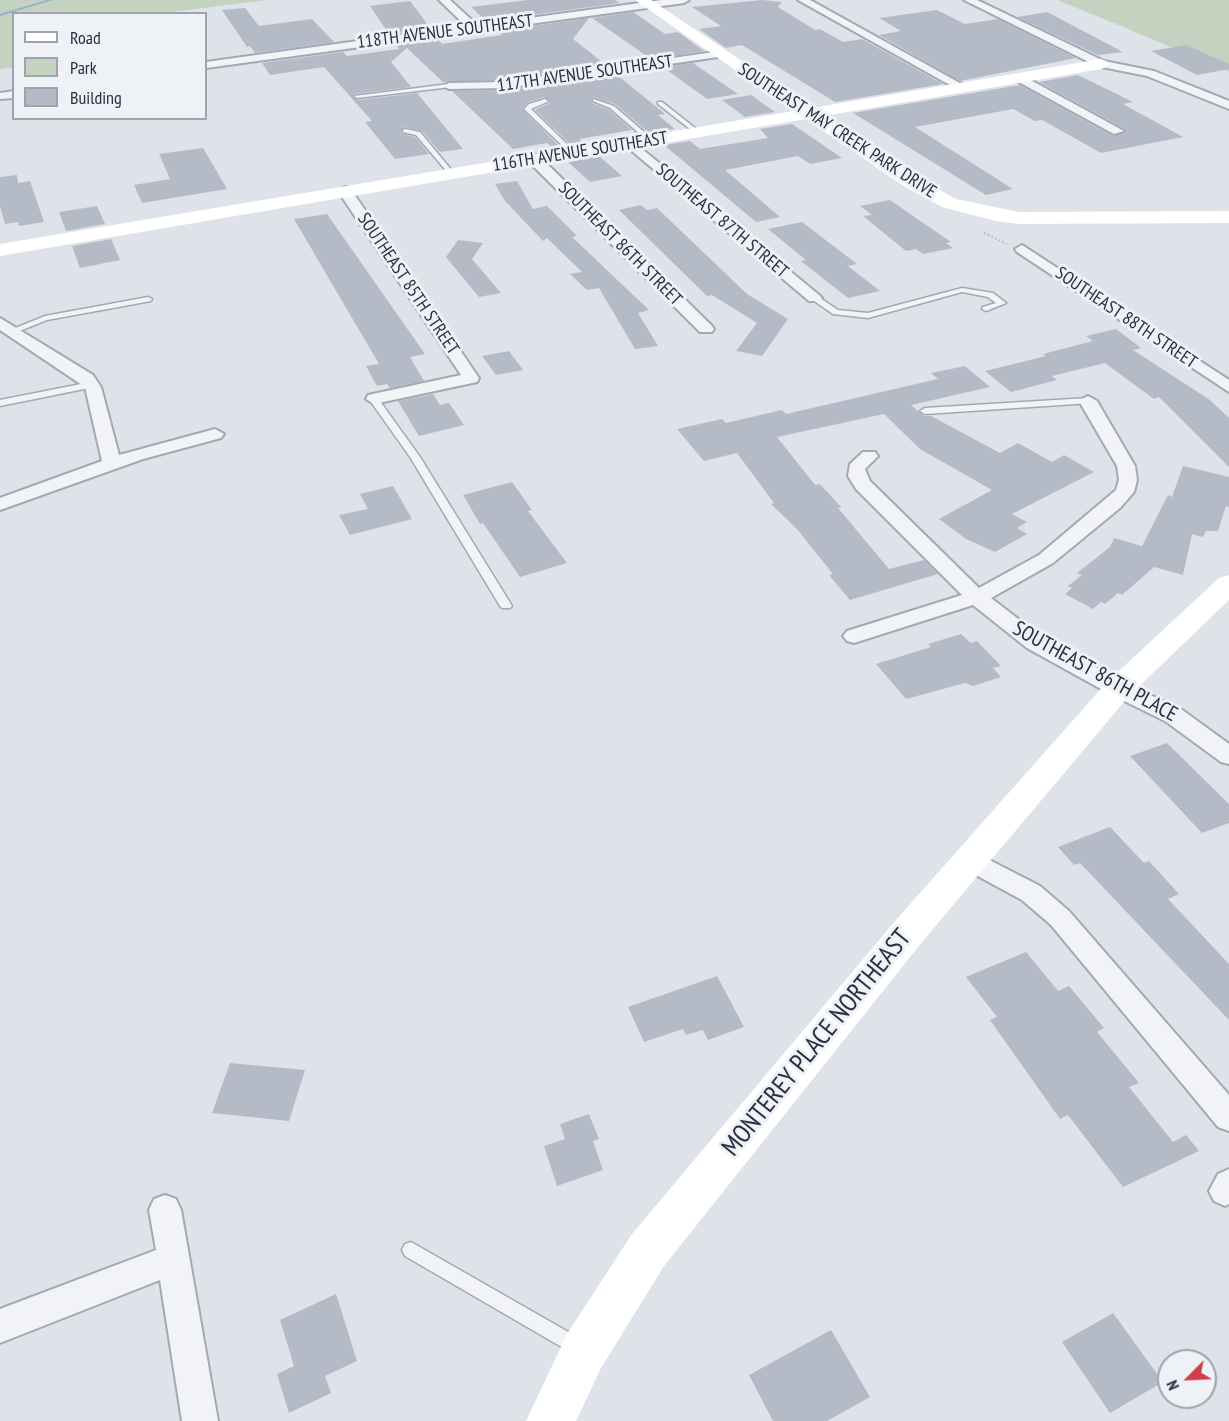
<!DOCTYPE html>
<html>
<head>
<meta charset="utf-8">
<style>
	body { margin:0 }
	#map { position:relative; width:1229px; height:1421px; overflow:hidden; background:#dee2e9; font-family:"PT Sans Narrow",sans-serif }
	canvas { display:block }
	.legend { position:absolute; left:12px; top:12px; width:195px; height:108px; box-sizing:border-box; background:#eef1f6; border:2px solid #9ea3ad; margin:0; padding:8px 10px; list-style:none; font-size:18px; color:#272f40 }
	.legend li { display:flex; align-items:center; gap:12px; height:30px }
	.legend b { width:30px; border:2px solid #9ea3ad }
	.north { position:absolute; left:1157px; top:1349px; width:60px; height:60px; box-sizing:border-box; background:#eef1f6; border:2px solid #9ea3ad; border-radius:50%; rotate:246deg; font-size:16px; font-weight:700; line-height:24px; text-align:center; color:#272f40 }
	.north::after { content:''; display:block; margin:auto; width:21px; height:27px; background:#d53c4d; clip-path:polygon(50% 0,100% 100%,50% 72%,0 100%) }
</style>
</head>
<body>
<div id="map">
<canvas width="1229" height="1421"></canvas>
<ul class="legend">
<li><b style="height:8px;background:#fff"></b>Road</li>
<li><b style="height:16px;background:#c3d3bf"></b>Park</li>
<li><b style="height:16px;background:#b5bbc6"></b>Building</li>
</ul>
<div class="north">N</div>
</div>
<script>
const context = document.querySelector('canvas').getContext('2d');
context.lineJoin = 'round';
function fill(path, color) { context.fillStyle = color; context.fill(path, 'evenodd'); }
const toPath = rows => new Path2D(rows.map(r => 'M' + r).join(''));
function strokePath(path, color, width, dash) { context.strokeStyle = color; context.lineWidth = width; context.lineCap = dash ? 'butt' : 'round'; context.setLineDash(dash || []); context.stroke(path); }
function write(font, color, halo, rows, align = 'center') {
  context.font = font + ' "PT Sans Narrow",sans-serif'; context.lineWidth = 6; context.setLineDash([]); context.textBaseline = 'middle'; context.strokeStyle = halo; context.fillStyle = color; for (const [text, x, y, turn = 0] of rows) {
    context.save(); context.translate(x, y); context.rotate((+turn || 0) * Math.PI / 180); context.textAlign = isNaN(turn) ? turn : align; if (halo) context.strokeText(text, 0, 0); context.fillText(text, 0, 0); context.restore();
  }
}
const green = toPath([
	[0,0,267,0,154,14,14,14,13,67,0,69],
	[1057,0,1229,0,1229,72,1121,26]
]);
const stream = toPath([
	[47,0,53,0,0,16,0,14,47,0]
]);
const building = toPath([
	[528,0,615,0,620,3,486,21,471,7],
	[762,0,782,2,778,7,815,30,820,29,843,42,862,39,943,84,835,102,742,45,726,48,699,29,721,26,692,7],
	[410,1,431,29,389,34,370,6],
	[245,8,259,26,312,19,334,42,255,53,250,46,247,47,222,10],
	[937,10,965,24,998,19,1076,58,960,81,879,35,901,31,879,18],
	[633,12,665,34,678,32,704,51,651,59,592,18],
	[1047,12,1123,52,1098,55,1017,17],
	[589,18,573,39,606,65,504,80,443,82,407,48,391,62,411,87,354,94,352,96,357,100,417,93,463,149,440,152,422,131,404,127,401,133,415,137,429,154,395,159,365,122,372,121,324,67,270,75,262,63,343,52,347,56,399,49,396,44,438,39,442,44,502,35,497,31],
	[1186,45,1229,64,1229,69,1197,75,1151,51],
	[693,63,738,94,707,99,663,67],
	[616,74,665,114,658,115,675,129,649,133,615,104,592,97,592,103,609,110,632,130,579,139,585,144,572,146,535,110,550,103,544,97,528,102,522,109,561,148,554,149,547,143,513,149,452,91,504,90],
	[1078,75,1133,102,1123,104,1183,137,1101,153,1042,120,1035,121,1013,109,915,127,1013,189,986,195,853,113,1020,85,1113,136,1126,132,1125,129,1039,82],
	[751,95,775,112,745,117,722,100],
	[792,124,842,158,810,164,798,156,725,170,780,217,756,222,664,145,690,141,700,149,768,138,760,129],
	[203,148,227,189,142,203,134,185,170,179,159,154],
	[599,156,622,176,590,182,568,162],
	[17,175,18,183,30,181,44,222,19,226,18,222,5,224,0,206,0,177],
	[517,181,533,209,547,206,577,236,572,237,649,310,638,313,658,346,635,349,599,288,587,290,570,274,582,272,547,238,543,241,505,201,495,184],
	[890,200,951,242,946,243,953,248,923,254,916,249,906,251,863,216,872,215,860,206],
	[641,205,647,210,657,208,747,294,788,319,762,356,736,351,757,323,712,295,707,296,619,210],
	[97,206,105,224,66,231,59,212],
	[327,214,425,354,410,357,424,381,390,388,387,384,377,386,366,366,379,364,294,219],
	[802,222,857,264,848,266,880,291,848,298,801,261,806,260,768,229],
	[111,239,120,260,80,268,72,246],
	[458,240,483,243,472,259,501,293,479,297,446,257],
	[1116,329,1141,348,1133,350,1210,400,1229,418,1229,467,1159,397,1154,399,1105,363,1052,376,1057,380,1011,392,985,371,1046,356,1043,354,1093,341,1086,336],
	[509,351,523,370,496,375,482,356],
	[965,366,990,387,911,405,924,416,931,416,1000,453,1018,443,1052,462,1064,455,1094,472,1012,514,1027,522,1017,528,1027,534,995,552,966,539,939,519,992,490,920,449,884,414,777,437,815,485,820,484,841,507,838,508,889,569,924,560,938,574,850,600,829,575,833,574,797,529,771,504,774,503,737,453,704,461,677,429,722,419,726,423,782,410,786,414,938,379,931,373],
	[433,394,440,405,449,403,464,425,419,436,398,401],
	[1183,466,1229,477,1229,507,1226,506,1218,531,1206,531,1203,537,1192,534,1183,575,1154,567,1122,595,1118,593,1105,604,1101,602,1093,609,1065,594,1072,588,1068,586,1082,575,1077,573,1110,547,1114,538,1142,546,1168,495,1172,497],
	[512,482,532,510,528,511,567,563,520,577,483,523,480,524,463,495],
	[393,486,412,519,350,535,339,515,368,509,360,494],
	[961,634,971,643,977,641,1001,666,993,668,1001,677,973,686,965,683,906,699,876,664,931,647,928,644],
	[1167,743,1229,804,1229,823,1202,833,1130,756],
	[1110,827,1144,863,1149,861,1179,894,1168,899,1229,964,1229,1020,1080,863,1074,865,1058,847],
	[1026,952,1058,991,1069,986,1104,1028,1097,1032,1139,1083,1129,1087,1173,1142,1186,1135,1199,1151,1123,1187,1068,1115,1060,1119,990,1020,997,1017,966,977],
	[717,976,744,1027,708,1040,703,1030,686,1035,683,1029,644,1042,628,1007],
	[230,1063,305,1070,289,1121,212,1113],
	[589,1114,599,1139,593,1141,603,1170,557,1186,544,1146,565,1139,560,1124],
	[336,1294,357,1361,325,1376,331,1393,289,1413,277,1374,294,1366,280,1320],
	[1113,1313,1163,1382,1110,1413,1062,1342],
	[831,1330,870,1397,827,1421,773,1421,749,1375]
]);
const path = toPath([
	[984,233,1007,244]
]);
const lane = toPath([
	[449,84,451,87,357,98,354,96,449,84],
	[545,99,548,101,547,102,531,109,575,152,575,154,571,154,524,109,529,104,545,99],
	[593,99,614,106,652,139,652,141,648,141,610,108,593,101,593,99],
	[658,102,662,102,699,131,699,133,695,133,658,104,658,102],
	[405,129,420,132,453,172,453,174,449,174,416,135,403,132,403,130,405,129],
	[962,288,993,293,1006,303,986,311,982,309,983,307,996,303,988,297,962,292,868,318,833,314,810,298,817,296,838,310,868,313,962,288],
	[148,297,152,299,151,301,47,320,12,334,8,331,45,316,148,297],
	[91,382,94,383,94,387,0,406,0,400,91,382],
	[374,396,377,397,420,457,512,606,510,608,502,608,500,606,410,457,369,399,374,396],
	[1088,398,1091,399,1091,403,925,414,920,411,925,408,1088,398],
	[411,1242,584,1341,587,1347,584,1353,578,1356,572,1353,405,1256,402,1250,405,1244,411,1242]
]);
const street = toPath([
	[439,0,450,0,477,25,662,0,689,0,684,3,206,68,206,62,466,26,439,0],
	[798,0,810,0,967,87,957,89,798,0],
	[964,0,977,0,1104,61,1154,71,1229,101,1229,109,1147,76,1097,66,964,0],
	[721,51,725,52,725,56,504,88,449,89,443,86,449,83,504,82,721,51],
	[1015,76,1023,76,1124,131,1114,134,1015,80,1015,76],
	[14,91,14,98,0,99,0,93,14,91],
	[630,139,819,295,822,298,819,301,809,301,626,146,626,140,630,139],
	[534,155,539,156,712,326,714,329,712,332,700,332,529,162,528,159,534,155],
	[345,187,350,188,479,378,477,382,374,404,366,399,368,395,461,375,338,191,345,187],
	[1022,245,1229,380,1229,392,1017,252,1015,249,1022,245],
	[0,318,93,375,101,387,119,455,215,429,224,434,221,438,143,459,0,510,0,498,102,461,85,387,0,330,0,318],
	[1088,396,1097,401,1135,466,1137,480,1134,492,1120,508,1053,563,991,598,1043,638,1126,684,1181,709,1229,744,1229,764,1221,762,1165,721,1110,694,1027,648,973,605,854,643,847,641,843,636,847,631,962,595,856,489,848,476,850,464,863,452,875,452,878,456,865,469,870,481,979,588,1039,555,1116,490,1119,480,1117,466,1079,401,1088,396],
	[970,850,1040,886,1069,911,1229,1095,1229,1131,1218,1127,1051,925,1022,900,961,867,957,860,961,853,970,850],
	[1229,1169,1229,1204,1225,1206,1214,1201,1209,1191,1218,1174,1229,1169],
	[165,1195,176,1199,181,1210,218,1421,182,1421,160,1280,0,1343,0,1309,156,1250,149,1210,154,1199,165,1195]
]);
const secondary = toPath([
	[635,0,651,0,812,108,1101,59,1106,61,1109,64,1106,67,1101,69,824,116,919,179,956,199,1019,212,1229,211,1229,223,1019,224,996,221,942,207,905,187,806,119,0,256,0,244,794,111,635,0],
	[1229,575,1229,600,1129,696,922,942,664,1266,601,1368,576,1421,526,1421,567,1334,632,1234,896,920,1107,682,1219,578,1229,575]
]);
const farStreetnames = [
	["118TH AVENUE SOUTHEAST",445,32,-7],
	["117TH AVENUE SOUTHEAST",585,74,-8],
	["SOUTHEAST MAY CREEK PARK DRIVE",837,131,33],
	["116TH AVENUE SOUTHEAST",580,152,-9],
	["SOUTHEAST 87TH STREET",722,221,40],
	["SOUTHEAST 86TH STREET",620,244,45],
	["SOUTHEAST 85TH STREET",408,284,56],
	["SOUTHEAST 88TH STREET",1126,318,34]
];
const streetNames = [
	["SOUTHEAST 86TH PLACE",1095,672,29]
];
const nearStreetnames = [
	["MONTEREY PLACE NORTHEAST",817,1043,-51]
];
fill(green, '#c3d3bf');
fill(stream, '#97aecb');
fill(building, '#b5bbc6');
strokePath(lane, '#a3a9b3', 3);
strokePath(street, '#a3a9b3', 4);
strokePath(path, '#bcc0c7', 2, [2, 2]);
fill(lane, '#f1f3f7');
fill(street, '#f1f3f7');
fill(secondary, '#fff');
write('18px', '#272f40', '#eef1f6', farStreetnames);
write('21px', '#272f40', '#eef1f6', streetNames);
write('26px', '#272f40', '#eef1f6', nearStreetnames);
</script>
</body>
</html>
